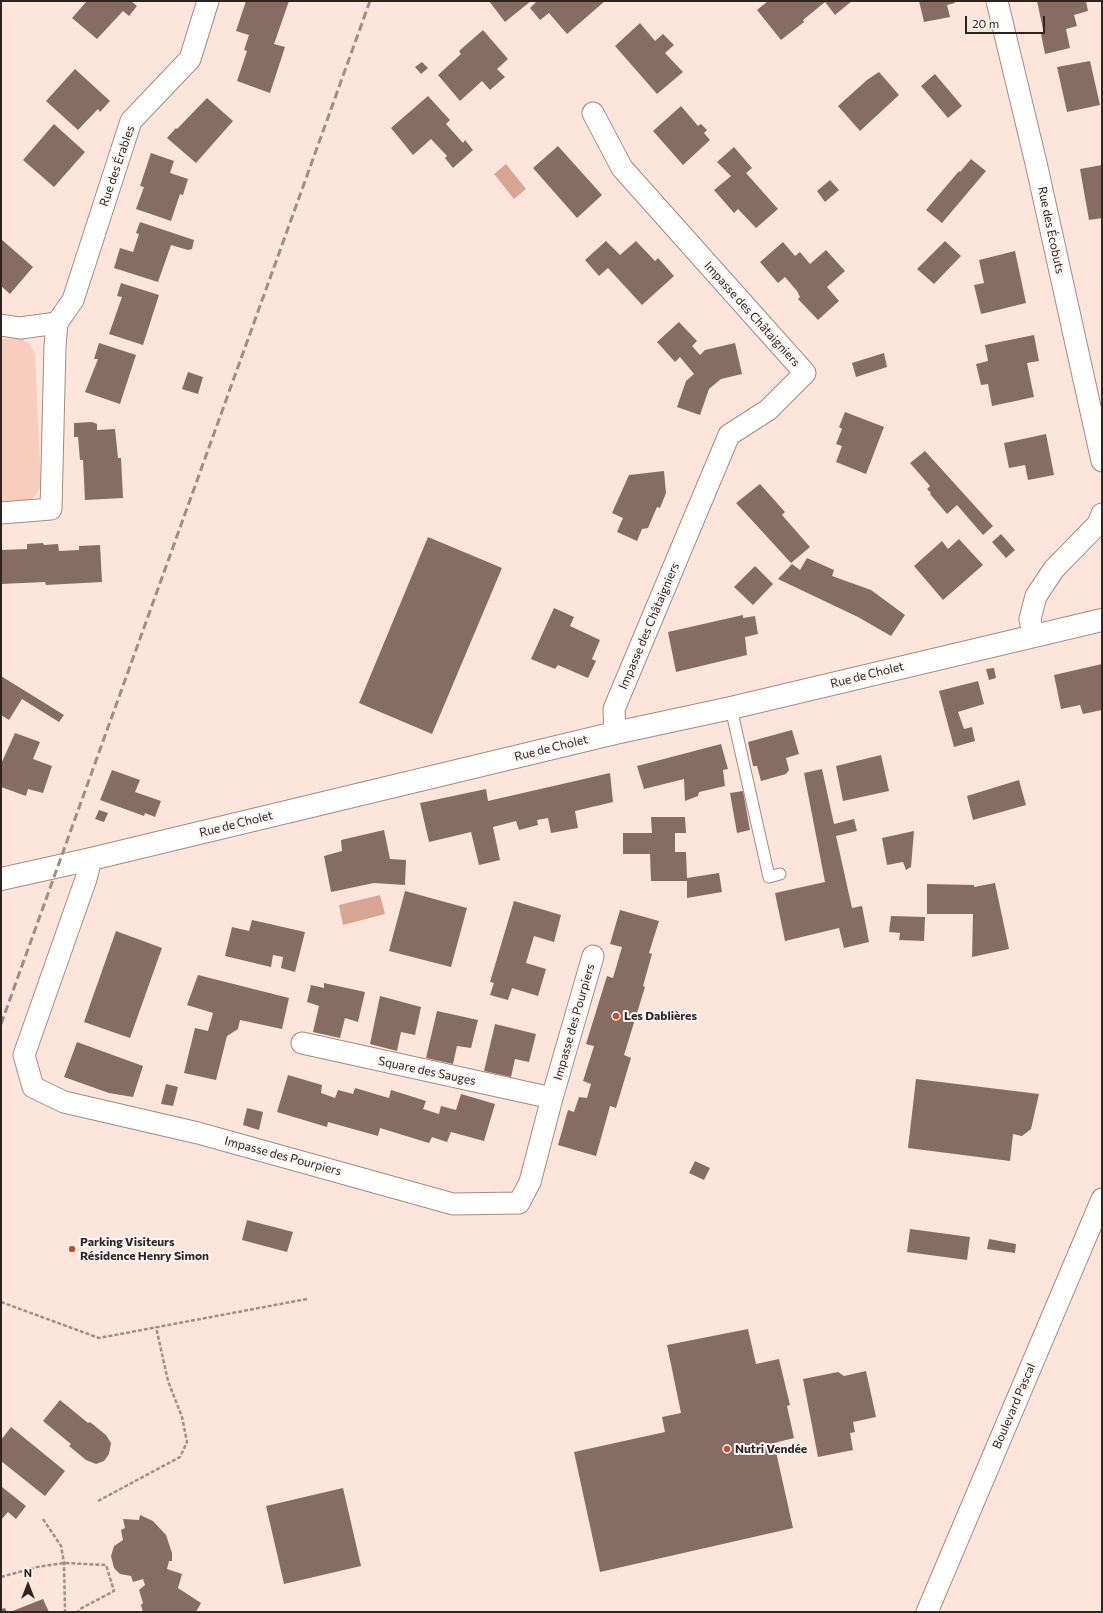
<!DOCTYPE html>
<html>
<head>
<meta charset="utf-8">
<style>
	body { margin:0 }
	#map { position:relative; width:1103px; height:1613px; overflow:hidden; background:#fde5dc; font-family:Commissioner,sans-serif }
	canvas { display:block }
	.frame { position:absolute; inset:0; border:2px solid #2e231f; pointer-events:none }
	.north { position:absolute; left:8px; top:1565px; width:40px; height:40px; -webkit-text-stroke:3px #fcf6f4; paint-order:stroke; rotate:0deg; font-size:11px; font-weight:700; line-height:16px; text-align:center; color:#2e231f }
	.north::after { content:''; display:block; margin:auto; width:14px; height:18px; background:#2e231f; clip-path:polygon(50% 0,100% 100%,50% 72%,0 100%) }
	.scale { position:absolute; left:965px; top:16px; width:80px; height:18px; box-sizing:border-box; border:2px solid #2e231f; border-top:0; padding-left:5px; font-size:12px; line-height:14px; white-space:nowrap; color:#2e231f; -webkit-text-stroke:3px #fcf6f4; paint-order:stroke }
</style>
</head>
<body>
<div id="map">
<canvas width="1103" height="1613"></canvas>
<div class="frame"></div>
<div class="north">N</div>
<div class="scale">20 m</div>
</div>
<script>
const context = document.querySelector('canvas').getContext('2d');
context.lineJoin = 'round';
function fill(path, color) { context.fillStyle = color; context.fill(path, 'evenodd'); }
const toPath = rows => new Path2D(rows.map(r => 'M' + r).join(''));
function strokePath(path, color, width, dash) { context.strokeStyle = color; context.lineWidth = width; context.lineCap = dash ? 'butt' : 'round'; context.setLineDash(dash || []); context.stroke(path); }
function write(font, color, halo, rows, align = 'center') {
  context.font = font + ' Commissioner,sans-serif'; context.lineWidth = 4; context.setLineDash([]); context.textBaseline = 'middle'; context.strokeStyle = halo; context.fillStyle = color; for (const [text, x, y, turn = 0] of rows) {
    context.save(); context.translate(x, y); context.rotate((+turn || 0) * Math.PI / 180); context.textAlign = isNaN(turn) ? turn : align; if (halo) context.strokeText(text, 0, 0); context.fillText(text, 0, 0); context.restore();
  }
}
const green = toPath([
	[20,338,29,343,35,354,41,485,37,494,29,501,1,503,1,339]
]);
const water = toPath([
	[506,164,526,189,514,199,494,174],
	[380,895,385,914,343,925,339,905]
]);
const building = toPath([
	[87,1,131,1,137,6,129,16,123,11,97,39,72,18],
	[246,1,289,1,274,44,285,47,270,93,237,81,247,51,244,50,249,35,236,31],
	[489,1,531,1,505,22],
	[537,1,605,1,567,34,549,13,540,20,530,8],
	[768,1,852,1,835,15,825,2,803,20,804,22,781,40,757,10],
	[919,1,954,1,955,3,947,5,950,17,924,22],
	[1037,1,1086,1,1088,11,1074,15,1077,26,1066,29,1070,48,1045,54,1041,34,1044,34],
	[640,23,655,41,663,34,674,45,665,53,683,72,657,94,615,46],
	[483,30,508,59,497,69,505,77,490,90,482,81,460,101,438,75,461,54,459,51],
	[1090,61,1100,105,1067,112,1057,67],
	[422,62,428,68,421,74,415,67],
	[75,69,110,101,100,112,98,109,78,130,46,101],
	[879,72,899,95,860,131,838,106,867,80],
	[935,74,962,106,948,118,921,86],
	[428,96,450,120,446,124,463,143,465,140,473,150,453,168,445,158,447,156,431,139,413,155,391,128],
	[207,98,233,121,196,163,167,138,176,128,177,129],
	[681,106,698,126,701,124,707,130,704,133,710,140,683,165,653,131],
	[54,124,85,152,54,187,23,160],
	[558,146,602,195,577,218,533,168],
	[734,147,752,168,746,173,778,209,756,228,738,209,734,213,714,190,731,176,717,162],
	[151,153,174,161,170,173,188,179,183,195,180,194,171,221,136,209,144,187,140,186],
	[971,159,986,171,942,223,926,210,959,171,960,172],
	[1102,165,1102,218,1089,220,1080,169],
	[830,180,839,190,825,202,817,191],
	[140,222,194,240,192,249,188,250,171,245,158,282,114,268,120,248,133,252,139,234,136,233],
	[1,239,33,267,10,294,1,286],
	[606,241,620,255,636,241,655,261,658,258,674,276,642,305,608,268,599,276,585,260],
	[945,241,961,256,934,284,917,269],
	[783,242,795,256,800,252,810,264,826,250,845,271,827,287,839,301,818,320,798,299,800,297,797,291,785,277,778,283,760,262],
	[1015,251,1026,303,981,314,974,285,984,283,979,260],
	[121,283,159,295,143,345,109,334,122,297,117,296],
	[679,322,697,341,692,346,700,355,705,350,735,343,742,374,721,379,709,389,700,415,677,407,686,381,694,374,680,357,675,362,657,342],
	[1034,335,1039,361,1027,363,1034,397,992,406,988,384,981,385,976,364,988,361,985,345],
	[99,343,136,355,120,404,85,392,98,359,94,359],
	[884,353,887,367,856,377,852,363],
	[188,372,203,377,198,394,182,389],
	[845,412,884,427,866,474,836,462,842,446,836,444,842,429,839,427],
	[92,422,97,424,97,430,115,429,118,458,121,458,123,498,85,500,83,460,80,460,78,437,74,437,74,423],
	[1046,434,1054,475,1028,480,1025,465,1009,468,1004,443],
	[925,451,993,526,983,535,957,505,947,514,930,494,931,493,927,489,930,486,910,463],
	[664,471,666,493,660,508,657,507,648,528,642,529,637,541,617,532,623,518,612,513,629,475],
	[760,484,785,512,782,515,810,547,791,563,736,503],
	[1001,534,1015,550,1006,558,992,542],
	[428,537,502,568,432,734,359,703],
	[959,539,983,565,943,600,914,566,942,541,948,549],
	[43,543,44,545,58,544,59,551,79,550,79,546,100,545,102,582,46,585,45,582,1,584,1,550,27,549,27,544],
	[807,558,834,570,832,576,871,590,905,615,891,636,858,617,778,579,792,564,800,570],
	[755,566,773,584,753,605,734,587],
	[554,608,574,617,570,626,600,640,592,659,596,661,588,678,558,665,555,669,531,659],
	[743,615,743,618,755,616,758,634,745,637,747,655,676,672,668,632],
	[1102,664,1102,710,1083,714,1080,705,1061,709,1054,675],
	[994,668,996,678,989,680,986,669],
	[1,676,64,715,59,722,22,699,9,720,1,715],
	[978,681,984,704,958,712,964,729,972,727,975,741,954,747,939,691],
	[792,730,799,754,786,758,789,770,786,774,761,781,757,766,753,766,748,742],
	[15,733,40,742,33,759,52,766,43,793,28,789,26,796,1,787,1,764],
	[721,744,728,769,723,770,725,786,699,792,698,796,685,801,684,779,644,789,637,766],
	[881,755,889,791,843,801,836,766],
	[822,769,834,824,854,819,857,831,836,836,852,908,862,906,869,942,844,948,839,928,785,941,775,893,825,882,804,773],
	[112,770,140,780,135,792,161,801,155,817,145,813,144,816,100,800],
	[610,773,613,802,575,811,578,828,551,833,548,818,537,820,538,825,519,830,516,821,493,827,500,860,479,865,471,832,429,842,420,803,486,789,488,801],
	[1019,780,1026,805,973,820,967,796],
	[743,791,750,830,737,833,730,793],
	[99,810,108,813,104,822,95,819],
	[651,817,685,817,686,833,675,833,675,852,686,852,687,878,719,873,722,892,687,898,687,881,651,881,650,854,623,854,623,833,652,833],
	[384,830,390,859,406,860,405,885,374,883,331,892,324,856,342,851,341,840],
	[914,831,911,867,906,870,903,862,887,865,882,838],
	[995,883,1009,949,972,957,973,914,927,914,927,884,974,885,974,887],
	[405,891,467,908,451,967,389,951],
	[514,901,561,915,554,942,534,936,526,963,546,969,538,996,512,988,508,1000,490,995,494,983,490,982],
	[620,910,659,921,649,953,652,954,643,986,645,987,624,1055,631,1058,616,1108,610,1106,596,1156,558,1145,568,1110,574,1112,579,1097,587,1098,591,1084,583,1081,594,1046,586,1044,607,976,613,978,622,947,610,944],
	[891,916,925,917,924,941,899,940,900,933,889,932],
	[252,920,305,932,295,972,281,968,283,957,273,955,271,967,225,956,232,927,249,931],
	[116,931,162,948,130,1038,84,1022],
	[198,975,289,998,282,1029,240,1020,238,1029,227,1036,216,1080,184,1073,195,1028,208,1031,213,1013,187,1005],
	[324,983,365,992,358,1022,345,1018,340,1038,313,1032,319,1006,307,1002,311,985,324,988],
	[380,996,421,1007,415,1035,401,1032,397,1051,370,1044],
	[437,1011,478,1020,471,1048,457,1046,453,1064,426,1058],
	[495,1024,536,1034,529,1062,515,1059,511,1077,484,1071],
	[77,1042,143,1066,133,1097,109,1093,64,1077],
	[288,1075,322,1085,321,1093,335,1098,338,1090,353,1094,355,1088,389,1098,391,1090,426,1101,423,1109,439,1114,441,1106,456,1110,461,1094,495,1104,484,1141,451,1132,447,1142,432,1137,429,1143,380,1128,378,1136,328,1122,327,1127,277,1112],
	[916,1079,1039,1094,1031,1129,1022,1136,1013,1134,1010,1161,908,1148],
	[166,1084,178,1087,173,1106,161,1104],
	[247,1108,263,1112,259,1130,243,1125],
	[695,1161,710,1168,704,1180,689,1173],
	[247,1220,293,1232,287,1252,242,1240],
	[910,1229,970,1237,967,1260,907,1252],
	[989,1239,1016,1244,1015,1253,987,1249],
	[748,1329,756,1364,779,1359,790,1405,787,1406,794,1438,774,1443,793,1528,600,1572,574,1452,665,1432,662,1417,681,1413,667,1345],
	[866,1371,876,1417,853,1422,855,1432,850,1433,853,1450,818,1457,803,1379,838,1372,844,1376],
	[60,1400,88,1423,90,1422,106,1435,111,1443,109,1454,104,1461,96,1464,86,1460,69,1446,71,1444,43,1421],
	[11,1427,65,1471,45,1496,1,1461,1,1440],
	[2,1487,26,1506,16,1519,8,1512,1,1520],
	[343,1488,361,1566,284,1584,266,1506],
	[140,1515,153,1521,166,1535,172,1553,172,1561,169,1561,167,1569,182,1574,178,1588,201,1603,196,1612,143,1612,141,1605,143,1603,139,1590,145,1585,143,1579,133,1582,131,1576,120,1574,114,1568,111,1556,114,1546,123,1540,121,1530,125,1528,123,1519,139,1520],
	[43,1599,49,1612,10,1612],
	[5,1608,7,1612,1,1612,1,1609]
]);
const path = toPath([
	[1,1302,99,1338,307,1299],
	[98,1501,180,1457,187,1442,182,1417,168,1381,156,1327],
	[43,1519,61,1546,64,1563,65,1612],
	[1,1577,37,1567,64,1563,106,1565,114,1591,80,1609,78,1612]
]);
const lane = toPath([
	[731,708,769,877,780,874]
]);
const street = toPath([
	[997,1,1036,163,1102,461],
	[593,113,622,168,805,373,768,410,729,435,614,709,615,733],
	[1,325,20,328,57,323,73,300,131,121,190,59,208,1],
	[1,513,51,509,55,346,57,323],
	[1033,635,1030,619,1036,596,1054,569,1098,524,1102,514],
	[91,859,86,879,24,1055,33,1087,64,1102,198,1133,453,1204,519,1203,530,1182,552,1098,593,956],
	[302,1043,552,1098],
	[927,1612,1102,1199]
]);
const secondary = toPath([
	[1,879,91,859,615,733,731,708,1102,620]
]);
const rail = toPath([
	[1,1024,370,1]
]);
const markers = [
	[616,1016,4,"#bb532c"],
	[72,1249,4,"#bb532c"],
	[727,1449,4,"#bb532c"]
];
const streetNames = [
	["Rue des Érables",117,166,-71],
	["Rue des Écobuts",1051,230,78],
	["Impasse des Châtaigniers",752,314,48],
	["Impasse des Châtaigniers",649,626,-67],
	["Rue de Cholet",867,675,-14],
	["Rue de Cholet",551,748,-14],
	["Rue de Cholet",236,824,-14],
	["Impasse des Pourpiers",574,1022,-74],
	["Square des Sauges",427,1071,12],
	["Impasse des Pourpiers",283,1156,15],
	["Boulevard Pascal",1014,1406,-67]
];
const poiNames = [
	["Les Dablières",624,1016],
	["Parking Visiteurs",80,1242],
	["Résidence Henry Simon",80,1256],
	["Nutri Vendée",735,1449]
];
fill(green, '#f7cdbe');
fill(water, '#d7a594');
fill(building, '#866c63');
strokePath(lane, '#a58a80', 13);
strokePath(street, '#a58a80', 23);
strokePath(secondary, '#a58a80', 24);
strokePath(path, '#a18f88', 2.5, [4, 2]);
strokePath(lane, '#fff', 11);
strokePath(street, '#fff', 21);
strokePath(secondary, '#fff', 22);
strokePath(rail, '#9f8d86', 3, [8, 4]);
for (const [x, y, r, color] of markers) { const dot = new Path2D(); dot.arc(x, y, r, 0, 2 * Math.PI); context.fillStyle = color; context.fill(dot); strokePath(dot, '#fcf6f4', 1.5); }
write('12px', '#2e231f', '#fcf6f4', streetNames);
write('bold 12px', '#2e231f', '#fcf6f4', poiNames, 'left');
</script>
</body>
</html>
